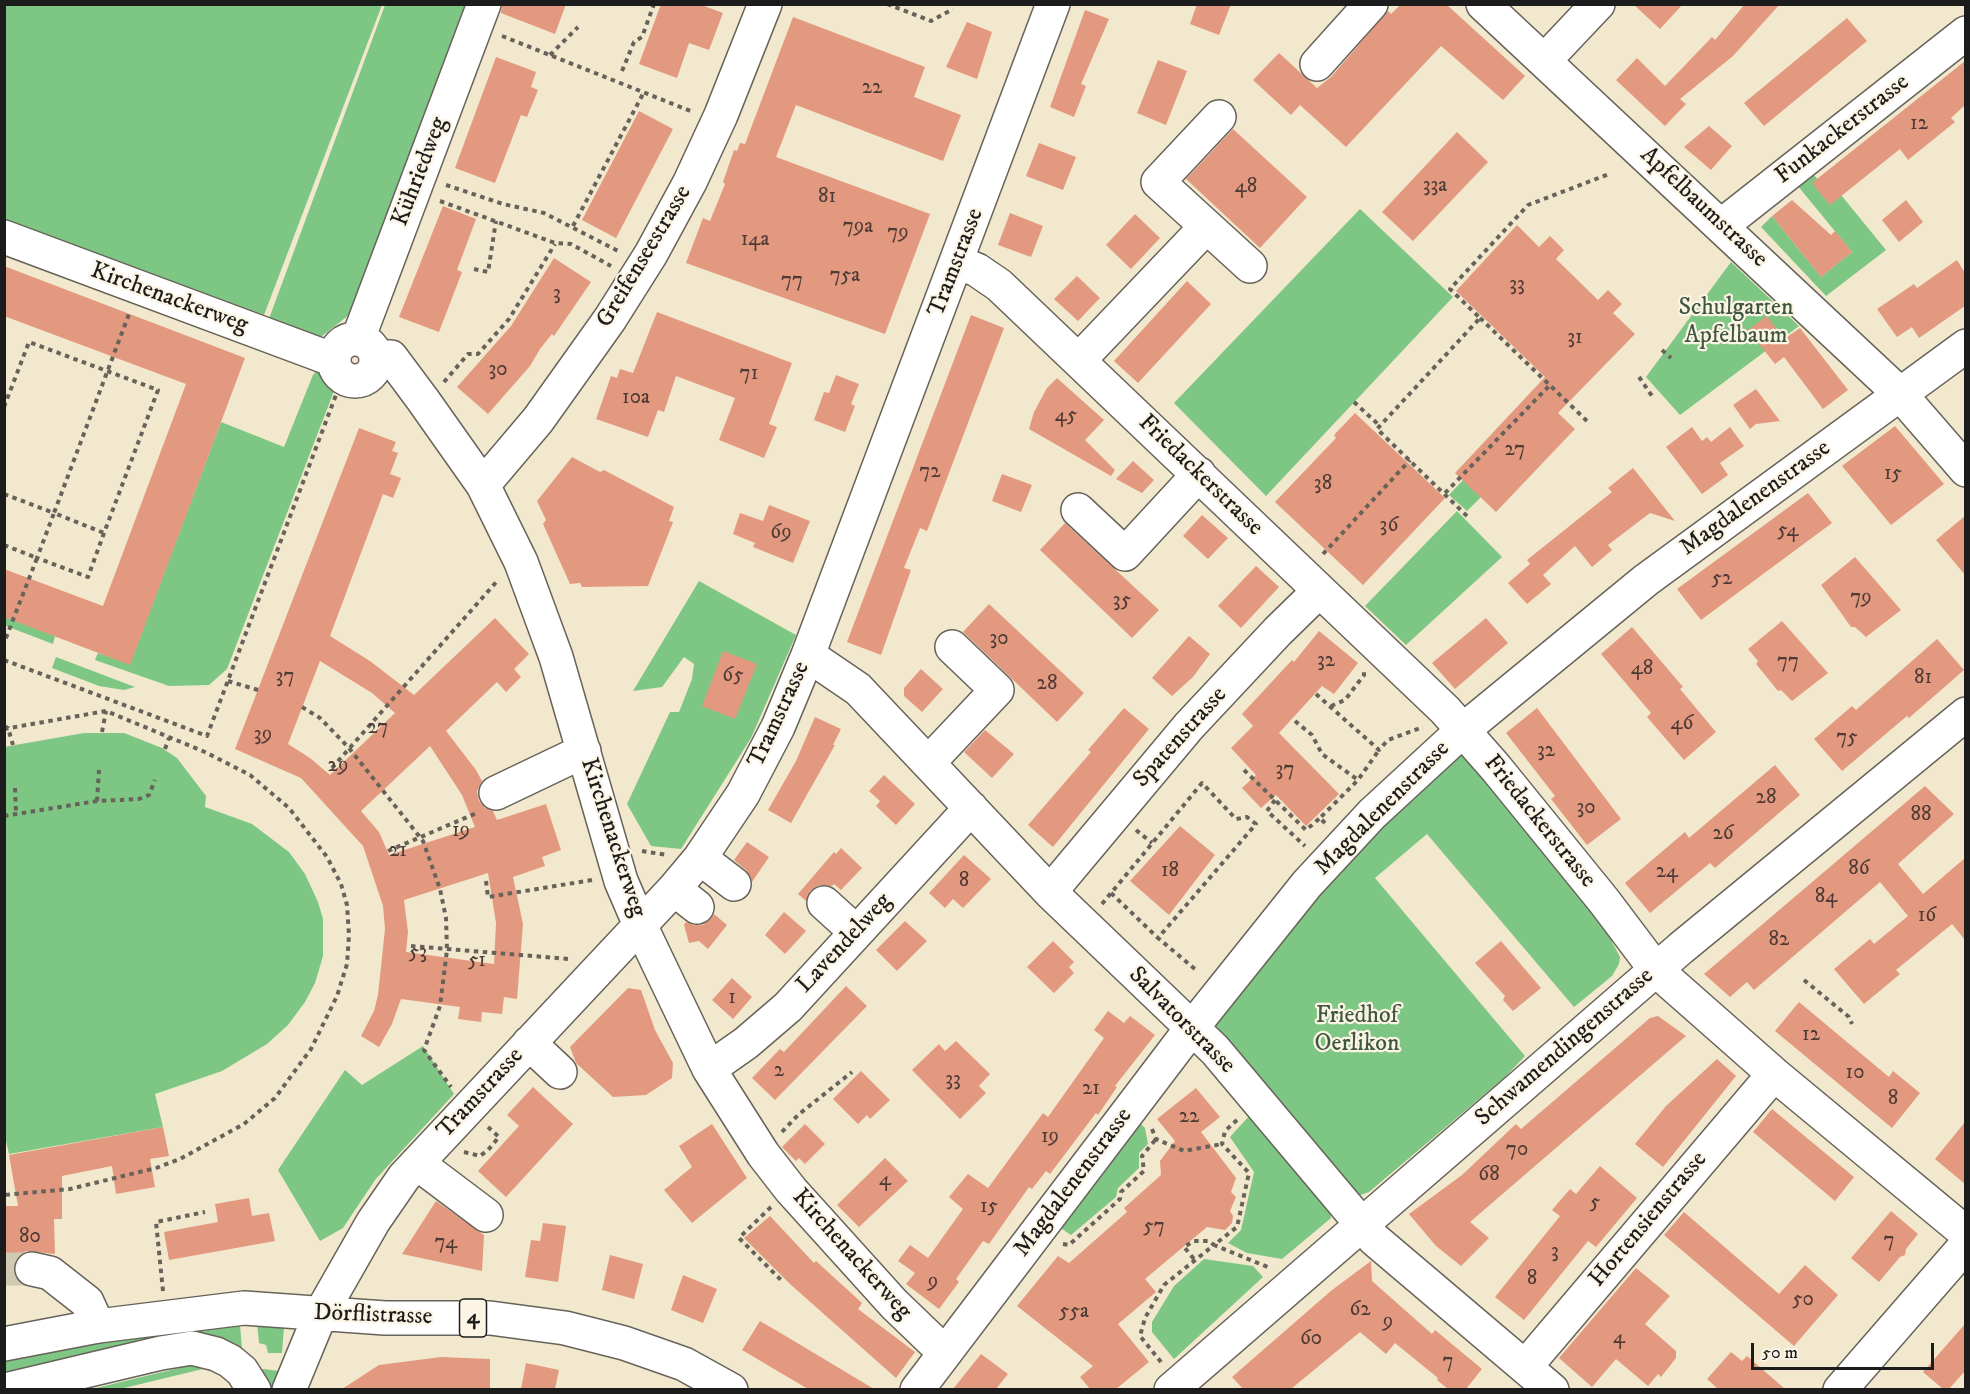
<!DOCTYPE html>
<html>
<head>
<meta charset="utf-8">
<style>
	body { margin:0 }
	#map { position:relative; width:1970px; height:1394px; overflow:hidden; background:#f2e8cd; font-family:"IM FELL DW Pica",serif }
	canvas { display:block }
	.frame { position:absolute; inset:0; border:6px solid #1c1c1c; pointer-events:none }
	.scale { position:absolute; left:1751px; top:1343px; width:183px; height:27px; box-sizing:border-box; border:3px solid #1c1c1c; border-top:0; padding-left:8px; font-size:18px; line-height:21px; white-space:nowrap; color:#1c1c1c; -webkit-text-stroke:4px #fcf5e5; paint-order:stroke }
</style>
</head>
<body>
<div id="map">
<canvas width="1970" height="1394"></canvas>
<div class="frame"></div>
<div class="scale">50 m</div>
</div>
<script>
const context = document.querySelector('canvas').getContext('2d');
context.lineJoin = 'round';
function fill(path, color) { context.fillStyle = color; context.fill(path, 'evenodd'); }
const toPath = rows => new Path2D(rows.map(r => 'M' + r).join(''));
function strokePath(path, color, width, dash) { context.strokeStyle = color; context.lineWidth = width; context.lineCap = dash ? 'butt' : 'round'; context.setLineDash(dash || []); context.stroke(path); }
function write(font, color, halo, rows, align = 'center') {
  context.font = font + ' "IM FELL DW Pica",serif'; context.lineWidth = 4.5; context.setLineDash([]); context.textBaseline = 'middle'; context.strokeStyle = halo; context.fillStyle = color; for (const [text, x, y, turn = 0] of rows) {
    context.save(); context.translate(x, y); context.rotate((+turn || 0) * Math.PI / 180); context.textAlign = isNaN(turn) ? turn : align; if (halo) context.strokeText(text, 0, 0); context.fillText(text, 0, 0); context.restore();
  }
}
const green = toPath([
	[4,5,382,5,264,315,5,220],
	[385,5,476,5,363,304,313,343,267,324],
	[1808,168,1819,181,1841,195,1886,250,1826,296,1761,227,1772,216,1821,277,1852,252,1793,180],
	[1360,209,1453,297,1266,496,1174,403],
	[1731,262,1799,326,1680,415,1646,377],
	[317,370,334,391,227,669,209,685,169,686,95,660,98,653,130,664,221,422,284,447,313,375],
	[1463,480,1481,497,1467,511,1449,495],
	[1457,511,1502,557,1406,645,1365,606],
	[699,581,796,635,751,738,681,849,651,846,627,804,670,712,679,712,692,679,694,664,684,657,662,687,633,691],
	[5,617,55,636,53,644,6,626,5,628],
	[56,657,135,687,124,690,99,686,52,668],
	[84,733,124,733,162,748,177,758,206,796,205,807,252,824,289,852,305,874,318,902,323,919,323,956,315,983,305,1002,288,1025,267,1044,222,1071,155,1094,163,1127,9,1154,4,1132,4,747],
	[1460,755,1473,760,1616,937,1612,942,1620,957,1619,964,1612,976,1574,1007,1427,834,1375,878,1525,1056,1505,1077,1369,1192,1355,1197,1214,1026,1310,892,1449,758],
	[423,1046,454,1094,375,1180,343,1228,320,1241,278,1170,345,1070,362,1085],
	[1250,1115,1330,1207,1331,1218,1282,1259,1247,1253,1228,1243,1241,1230,1254,1172,1230,1137],
	[1139,1122,1145,1128,1148,1144,1139,1153,1139,1168,1118,1188,1116,1197,1071,1235,1055,1224],
	[1204,1259,1253,1266,1263,1277,1174,1359,1152,1332,1152,1322,1174,1286],
	[257,1323,284,1327,282,1353,268,1353,266,1345,259,1343],
	[240,1325,243,1359,175,1335,5,1373,4,1359,56,1347],
	[185,1359,211,1367,120,1389,88,1390,179,1368],
	[263,1369,279,1371,275,1389,264,1389,255,1374]
]);
const building = toPath([
	[502,4,566,4,555,34,501,13],
	[661,4,699,4,723,13,709,50,689,43,677,78,639,64],
	[1197,4,1231,4,1219,35,1190,24],
	[1401,4,1446,4,1525,76,1503,100,1441,46,1346,147,1300,105,1291,115,1253,80,1279,53,1317,88,1331,77,1388,11,1391,14],
	[1633,4,1683,4,1660,29],
	[1745,4,1780,4,1733,56,1680,99,1686,104,1665,126,1616,80,1637,58,1665,86,1712,37,1715,40],
	[1085,10,1109,19,1081,84,1086,86,1074,117,1050,107],
	[793,17,925,67,914,97,961,115,943,161,796,105,776,157,930,214,885,334,686,263,703,218,710,221,725,184,723,182,734,150,737,151,740,143,745,144],
	[1847,18,1867,41,1764,126,1744,103],
	[967,22,992,32,977,79,946,67],
	[496,57,536,72,531,87,538,90,527,117,521,115,495,183,455,168],
	[1158,60,1187,71,1166,125,1137,113],
	[1965,61,1965,105,1951,118,1955,122,1908,160,1900,149,1830,205,1812,183],
	[639,111,673,129,616,238,582,220],
	[1709,126,1732,146,1711,170,1684,147],
	[1233,129,1307,197,1260,248,1186,179],
	[1457,132,1488,162,1413,241,1382,212],
	[1039,143,1076,157,1063,190,1026,176],
	[1792,200,1831,235,1835,231,1852,252,1821,277,1772,216],
	[1906,200,1923,222,1899,242,1882,220],
	[443,206,476,219,457,270,462,272,439,332,399,317],
	[1010,213,1043,226,1031,257,998,245],
	[1135,214,1160,238,1131,269,1106,245],
	[1517,225,1539,247,1550,236,1564,250,1556,259,1598,300,1608,290,1622,304,1613,313,1635,334,1558,413,1575,429,1496,512,1455,473,1545,377,1456,291],
	[554,258,591,282,554,336,552,334,540,349,530,366,488,414,457,387,511,326],
	[1957,260,1965,273,1965,306,1919,338,1912,327,1897,337,1877,309,1914,284,1917,288],
	[4,266,245,358,130,665,4,617,4,569,103,606,186,384,4,316],
	[1077,276,1100,298,1078,321,1054,299],
	[1187,281,1211,304,1138,383,1114,361],
	[657,312,792,363,769,424,777,427,764,458,719,440,735,398,676,376,664,412,658,410,648,437,596,419,611,376,617,378,620,369,633,373],
	[971,315,1004,328,927,531,920,528,904,568,911,570,881,655,847,642],
	[1767,316,1784,339,1800,328,1848,390,1823,409,1784,357,1775,364,1748,330],
	[836,375,859,384,851,404,855,406,845,432,814,420,824,392,829,393],
	[1057,378,1104,420,1085,440,1115,470,1111,476,1029,429,1034,412,1047,388],
	[1756,389,1780,421,1756,424,1750,429,1733,405],
	[1355,413,1445,498,1363,585,1275,502,1336,438,1334,435],
	[1895,426,1944,484,1891,525,1842,466],
	[1692,427,1702,441,1707,437,1711,442,1730,427,1744,446,1720,463,1728,475,1702,494,1666,447],
	[359,428,396,442,392,451,398,453,390,474,401,478,393,498,383,494,330,636,370,661,414,695,495,618,529,654,514,669,521,677,506,692,497,682,446,731,476,770,482,781,477,791,479,801,485,808,493,811,497,820,546,804,561,850,542,857,545,866,513,877,523,924,517,999,504,997,502,1014,482,1012,481,1022,458,1019,460,1007,401,999,392,1024,379,1047,361,1036,374,1011,378,995,385,929,383,906,363,846,301,778,235,749],
	[320,661,372,693,395,713,330,775,310,758,288,744],
	[430,746,462,795,475,827,389,855,379,832,361,811],
	[488,873,496,923,494,964,406,952,408,932,404,900],
	[572,457,600,472,604,470,674,507,669,521,673,522,648,586,582,587,580,583,570,584,543,524,546,520,537,501],
	[1133,461,1154,480,1142,493,1116,479],
	[1633,468,1675,521,1650,513,1608,545,1612,550,1592,567,1575,546,1543,575,1551,584,1527,604,1508,583,1530,564,1527,560,1612,492,1608,488],
	[1002,474,1032,485,1021,512,992,501],
	[1808,493,1832,523,1701,620,1677,589],
	[769,505,810,521,793,563,753,547,755,543,733,534,740,513,763,521],
	[1202,515,1228,538,1208,559,1183,536],
	[1965,516,1965,575,1936,540],
	[1065,523,1159,610,1132,638,1040,550],
	[1855,557,1901,610,1866,637,1855,627,1851,627,1821,585],
	[1256,566,1279,587,1241,628,1218,606],
	[989,604,1084,693,1057,722,963,632],
	[1486,618,1508,643,1455,689,1432,663],
	[1782,621,1828,673,1792,701,1781,690,1778,691,1756,664,1758,661,1748,649],
	[1632,627,1683,687,1680,689,1716,732,1684,760,1647,717,1651,713,1601,654],
	[1319,631,1358,663,1334,694,1322,686,1279,733,1339,794,1306,826,1276,795,1261,808,1242,788,1256,775,1231,748,1253,726,1242,714,1292,660,1294,662],
	[1189,636,1210,654,1193,677,1172,696,1152,678],
	[1937,639,1964,670,1909,718,1907,716,1842,771,1814,739,1852,706,1856,710],
	[723,651,757,664,735,719,702,706],
	[921,669,943,689,922,712,904,696,904,688],
	[1124,708,1149,729,1053,847,1028,825,1091,752,1088,750],
	[1537,708,1621,819,1587,845,1551,799,1555,796,1506,733],
	[815,717,841,729,833,745,835,745,791,823,768,810,796,761],
	[985,730,1014,754,992,778,964,752],
	[1775,765,1800,795,1715,868,1710,863,1650,913,1625,883,1685,832,1689,838],
	[884,775,915,804,896,825,876,806,880,801,869,791],
	[1925,786,1954,814,1898,864,1923,894,1965,858,1965,940,1952,924,1896,970,1900,974,1864,1004,1834,969,1870,939,1874,944,1908,916,1880,882,1754,990,1747,982,1730,997,1704,974],
	[1180,826,1215,855,1169,915,1130,881],
	[747,842,769,857,752,882,746,870,734,860],
	[841,848,862,868,841,890,834,884,832,886,819,885,810,891,806,901,798,894,834,852,836,854],
	[964,855,991,879,963,908,953,899,945,908,929,893],
	[784,912,806,931,785,954,765,935],
	[714,914,727,925,708,949,699,941,689,943,684,925,686,922,694,925,703,925],
	[905,921,927,941,897,971,876,950],
	[1053,941,1074,962,1069,967,1074,973,1054,993,1027,967],
	[1501,941,1541,988,1513,1011,1503,1000,1505,996,1475,963],
	[732,978,752,997,733,1019,712,1000],
	[846,986,867,1006,775,1100,752,1078,780,1049,784,1052],
	[628,988,641,990,655,1030,673,1063,672,1078,646,1095,613,1097,576,1063,570,1047],
	[1799,1002,1889,1077,1893,1071,1920,1093,1892,1128,1775,1031],
	[1108,1011,1124,1023,1130,1016,1155,1035,1115,1086,1117,1087,1098,1115,1096,1113,1050,1174,1046,1171,1032,1189,1029,1187,989,1244,983,1241,956,1279,959,1282,939,1309,906,1284,915,1273,898,1261,910,1245,928,1258,963,1209,949,1197,968,1174,988,1188,1043,1113,1048,1117,1104,1038,1094,1030],
	[1658,1016,1686,1036,1470,1222,1489,1238,1461,1266,1436,1246,1409,1214,1462,1175,1516,1124,1521,1129,1650,1018],
	[956,1041,990,1074,979,1086,986,1093,960,1119,912,1070,939,1044,945,1051],
	[1717,1059,1736,1076,1663,1167,1635,1144,1666,1106],
	[861,1071,890,1100,870,1119,867,1115,858,1124,833,1099],
	[533,1087,573,1124,506,1197,478,1171,519,1126,507,1115],
	[1196,1088,1220,1117,1201,1132,1236,1178,1231,1192,1236,1197,1230,1211,1233,1216,1232,1223,1225,1230,1207,1227,1145,1279,1156,1292,1118,1324,1149,1362,1116,1389,1090,1389,1080,1377,1093,1366,1017,1306,1058,1256,1069,1263,1127,1212,1124,1208,1161,1175,1160,1161,1175,1141,1157,1119],
	[1772,1109,1854,1177,1835,1201,1753,1132],
	[1965,1122,1965,1184,1935,1159],
	[712,1124,747,1178,692,1223,664,1190,692,1167,679,1146],
	[805,1124,825,1144,805,1164,799,1158,796,1161,782,1147],
	[163,1127,169,1156,150,1159,155,1187,116,1194,112,1166,62,1176,62,1219,54,1219,55,1254,26,1251,18,1257,14,1266,14,1275,24,1285,4,1285,4,1206,18,1206,9,1155],
	[885,1158,908,1181,859,1227,837,1205],
	[1600,1166,1637,1198,1596,1247,1588,1241,1524,1320,1495,1297,1560,1216,1552,1210,1570,1189,1576,1194],
	[249,1198,252,1216,269,1213,275,1241,169,1260,164,1232,218,1222,215,1204],
	[436,1201,484,1235,482,1271,402,1254],
	[1891,1211,1918,1234,1906,1249,1905,1255,1900,1257,1879,1282,1851,1258],
	[1684,1212,1779,1294,1805,1265,1838,1295,1794,1346,1664,1235],
	[770,1216,814,1263,816,1261,862,1303,858,1309,915,1352,896,1378,790,1284,744,1238],
	[543,1223,566,1226,558,1282,525,1277,531,1240,540,1241],
	[610,1255,643,1264,634,1299,602,1290],
	[1371,1261,1372,1281,1432,1334,1435,1330,1482,1369,1466,1389,1448,1389,1437,1380,1438,1378,1395,1343,1386,1354,1360,1332,1291,1389,1243,1389,1232,1377,1332,1290],
	[1636,1268,1670,1296,1645,1324,1676,1351,1676,1358,1661,1377,1658,1374,1648,1386,1616,1359,1592,1387,1559,1358],
	[683,1275,717,1289,703,1323,671,1310],
	[760,1321,789,1338,874,1389,808,1389,742,1350],
	[1965,1324,1965,1371,1949,1389,1943,1389,1923,1372],
	[1731,1352,1742,1361,1747,1356,1785,1389,1718,1389,1707,1379],
	[981,1354,1008,1374,996,1389,953,1389],
	[441,1357,490,1359,490,1389,342,1389,379,1365],
	[526,1363,559,1370,555,1389,521,1389]
]);
const minorTunnel = toPath([
	[4,1269,32,1269]
]);
const path = toPath([
	[887,4,931,21,953,9],
	[502,36,693,112],
	[550,55,578,27],
	[622,71,634,42,642,37,654,4],
	[446,185,503,204,544,213,620,252],
	[440,201,555,243,571,244,611,266],
	[573,226,644,92],
	[474,269,488,272,496,221],
	[1480,318,1588,422],
	[1662,350,1671,358],
	[1639,377,1652,396],
	[444,382,468,354,478,354,509,319,555,244],
	[1354,402,1380,426],
	[4,407,29,342,158,390,104,533,88,577,37,558,54,513,104,533],
	[1445,493,1550,385],
	[4,494,54,513,129,314],
	[1467,516,1377,429,1480,318,1450,289,1528,205,1609,174],
	[4,545,37,558,4,643],
	[1323,554,1410,460],
	[4,660,207,736,339,387],
	[228,681,258,690],
	[1316,694,1379,750,1388,740,1423,727],
	[1331,706,1345,700,1364,675,1364,671],
	[302,707,320,718,349,748,423,841,440,889,446,918,447,950,440,1006,424,1050,451,1087],
	[1295,721,1312,735,1322,754,1358,780],
	[4,726,8,728,13,745],
	[4,729,106,711,205,752,250,775,289,808,327,857,341,884,347,905,349,935,347,964,337,996,311,1049,275,1098,244,1124,180,1159,156,1168,70,1189,4,1195],
	[102,732,106,711],
	[165,749,169,738],
	[332,768,498,580],
	[1244,770,1306,830,1320,818],
	[15,788,16,813],
	[1275,800,1267,811,1305,846],
	[97,801,99,770],
	[4,816,97,801,139,799,149,795,155,780],
	[1325,823,1320,818,1358,780,1379,750],
	[1136,830,1152,843],
	[388,851,479,812],
	[642,851,667,855],
	[486,881,488,897,592,880],
	[1111,893,1158,938],
	[1102,904,1202,783,1236,819,1247,817,1256,824,1158,938,1196,970],
	[411,946,569,959],
	[1804,980,1849,1017,1852,1024],
	[1237,1120,1225,1131,1222,1144,1249,1173,1237,1227,1214,1245,1270,1268],
	[1152,1129,1156,1139,1184,1151,1222,1144],
	[782,1132,798,1115,852,1072],
	[464,1152,480,1156,488,1150,499,1137,488,1127],
	[771,1207,739,1238,783,1282],
	[1063,1244,1069,1245,1120,1199,1121,1192,1144,1171,1142,1156,1156,1139],
	[163,1291,156,1222,205,1212],
	[1161,1362,1140,1336,1145,1318,1164,1285,1214,1245,1209,1241,1194,1241,1184,1247,1194,1259]
]);
const minor = toPath([
	[1483,4,1900,394,1966,470],
	[1545,60,1598,4],
	[1317,64,1371,4],
	[1219,117,1158,182,1250,266],
	[1721,226,1966,33],
	[4,237,334,360],
	[957,262,977,270,999,285,1445,710,1496,768,1604,901,1656,970,1774,1074,1966,1233],
	'334 360a21 21 0 1 1 42 0a21 21 0 1 1-42 0Z',
	[358,339,484,4],
	[376,357,391,357,423,400,483,485,521,562,556,657,621,881,640,925,709,1069,763,1154,791,1190,894,1304,945,1353],
	[1079,360,1206,227],
	[483,485,538,420,610,319,651,254,690,182,721,115,765,4],
	[1078,510,1125,554,1199,474],
	[808,655,858,689,1050,892,1215,1050,1374,1239,1552,1390],
	[928,763,997,690,952,647],
	[496,793,584,751],
	[700,858,734,884],
	[674,889,697,907],
	[1050,892,1189,726,1278,631,1319,591],
	[824,903,856,932],
	[529,1043,560,1072],
	[709,1069,746,1043,788,1007,971,808],
	[417,1163,486,1215],
	[32,1269,50,1273,87,1302,98,1326],
	[320,1315,373,1222,404,1177,674,889,700,858,743,794,778,727,808,655,1053,4],
	[1525,1367,1774,1074],
	[917,1390,1191,1029,1307,884,1372,814,1462,731,1646,580,1966,346],
	[1171,1390,1681,948,1966,714],
	[1840,1390,1966,1245]
]);
const major = toPath([
	[4,1344,98,1326,244,1308,385,1318,490,1318,565,1328,624,1343,684,1364,731,1390],
	[5,1390,161,1353,192,1348,216,1354,230,1361,242,1371,254,1390],
	[289,1390,320,1315]
]);
const numberNames = [
	["22",872,89],
	["12",1919,125],
	["33a",1435,187],
	["48",1246,188],
	["81",827,198],
	["79a",858,228],
	["79",898,234],
	["14a",755,241],
	["75a",845,277],
	["77",792,282],
	["33",1517,286],
	["3",557,295],
	["31",1575,339],
	["30",498,371],
	["71",749,375],
	["10a",636,399],
	["45",1066,417],
	["27",1515,451],
	["72",930,473],
	["15",1893,475],
	["38",1323,485],
	["36",1389,527],
	["54",1788,532],
	["69",781,534],
	["52",1722,580],
	["79",1861,599],
	["35",1122,602],
	["30",999,640],
	["32",1326,662],
	["77",1788,663],
	["48",1642,670],
	["65",733,677],
	["37",285,678],
	["81",1923,679],
	["28",1047,685],
	["46",1682,725],
	["27",378,729],
	["39",263,736],
	["75",1847,739],
	["32",1546,752],
	["29",338,767],
	["37",1285,771],
	["28",1766,799],
	["30",1586,809],
	["88",1921,816],
	["19",461,832],
	["26",1723,835],
	["21",398,852],
	["86",1859,870],
	["18",1170,872],
	["24",1667,873],
	["8",964,882],
	["84",1826,898],
	["16",1927,917],
	["82",1779,941],
	["53",418,954],
	["51",477,962],
	["1",732,999],
	["12",1811,1036],
	["2",779,1072],
	["10",1855,1074],
	["33",953,1081],
	["21",1091,1090],
	["8",1893,1100],
	["22",1189,1118],
	["19",1050,1138],
	["70",1517,1151],
	["68",1489,1176],
	["4",885,1181],
	["5",1595,1204],
	["15",989,1208],
	["57",1154,1228],
	["80",30,1238],
	["7",1889,1242],
	["74",446,1244],
	["3",1555,1253],
	["8",1532,1280],
	["9",933,1283],
	["50",1803,1301],
	["62",1360,1311],
	["55a",1074,1313],
	["9",1388,1323],
	["4",1619,1339],
	["60",1311,1340],
	["7",1448,1363]
];
const shields = [
	[473,1318,27]
];
const shieldNames = [
	["4",473,1318]
];
const streetNames = [
	["Funkackerstrasse",1843,130,-38],
	["Kühriedweg",421,172,-69],
	["Apfelbaumstrasse",1703,208,43],
	["Greifenseestrasse",645,257,-59],
	["Tramstrasse",957,263,-69],
	["Kirchenackerweg",169,299,20],
	["Friedackerstrasse",1200,476,44],
	["Magdalenenstrasse",1756,499,-36],
	["Tramstrasse",780,715,-65],
	["Spatenstrasse",1181,738,-48],
	["Magdalenenstrasse",1383,809,-45],
	["Friedackerstrasse",1539,822,51],
	["Kirchenackerweg",612,838,72],
	["Lavendelweg",845,944,-47],
	["Salvatorstrasse",1181,1021,45],
	["Schwamendingenstrasse",1565,1048,-41],
	["Tramstrasse",481,1094,-47],
	["Magdalenenstrasse",1074,1183,-53],
	["Hortensienstrasse",1649,1220,-50],
	["Kirchenackerweg",851,1255,48],
	["Dörflistrasse",373,1316,2]
];
const parkNames = [
	["Schulgarten",1736,309],
	["Apfelbaum",1736,337],
	["Friedhof",1357,1017],
	["Oerlikon",1357,1045]
];
fill(green, '#7dc683');
fill(building, '#e3997f');
strokePath(minorTunnel, '#d2c9b2', 33, [33, 16]);
strokePath(minor, '#67635a', 36);
strokePath(major, '#67635a', 36);
strokePath(path, '#67635a', 4, [4.5, 4.5]);
strokePath(minor, '#fff', 33);
strokePath(major, '#fff', 33);
write('21px', '#4e3b35', null, numberNames);
for (const [x, y, w] of shields) { const box = new Path2D(); box.roundRect(x - w / 2, y - 19, w, 38, 4.5); context.fillStyle = '#fcf5e5'; context.fill(box); strokePath(box, '#1c1c1c', 1.5); }
write('bold 22px', '#1c1c1c', null, shieldNames);
write('24px', '#1c1c1c', '#fcf5e5', streetNames);
write('24px', '#3e5840', '#fcf5e5', parkNames);
</script>
</body>
</html>
